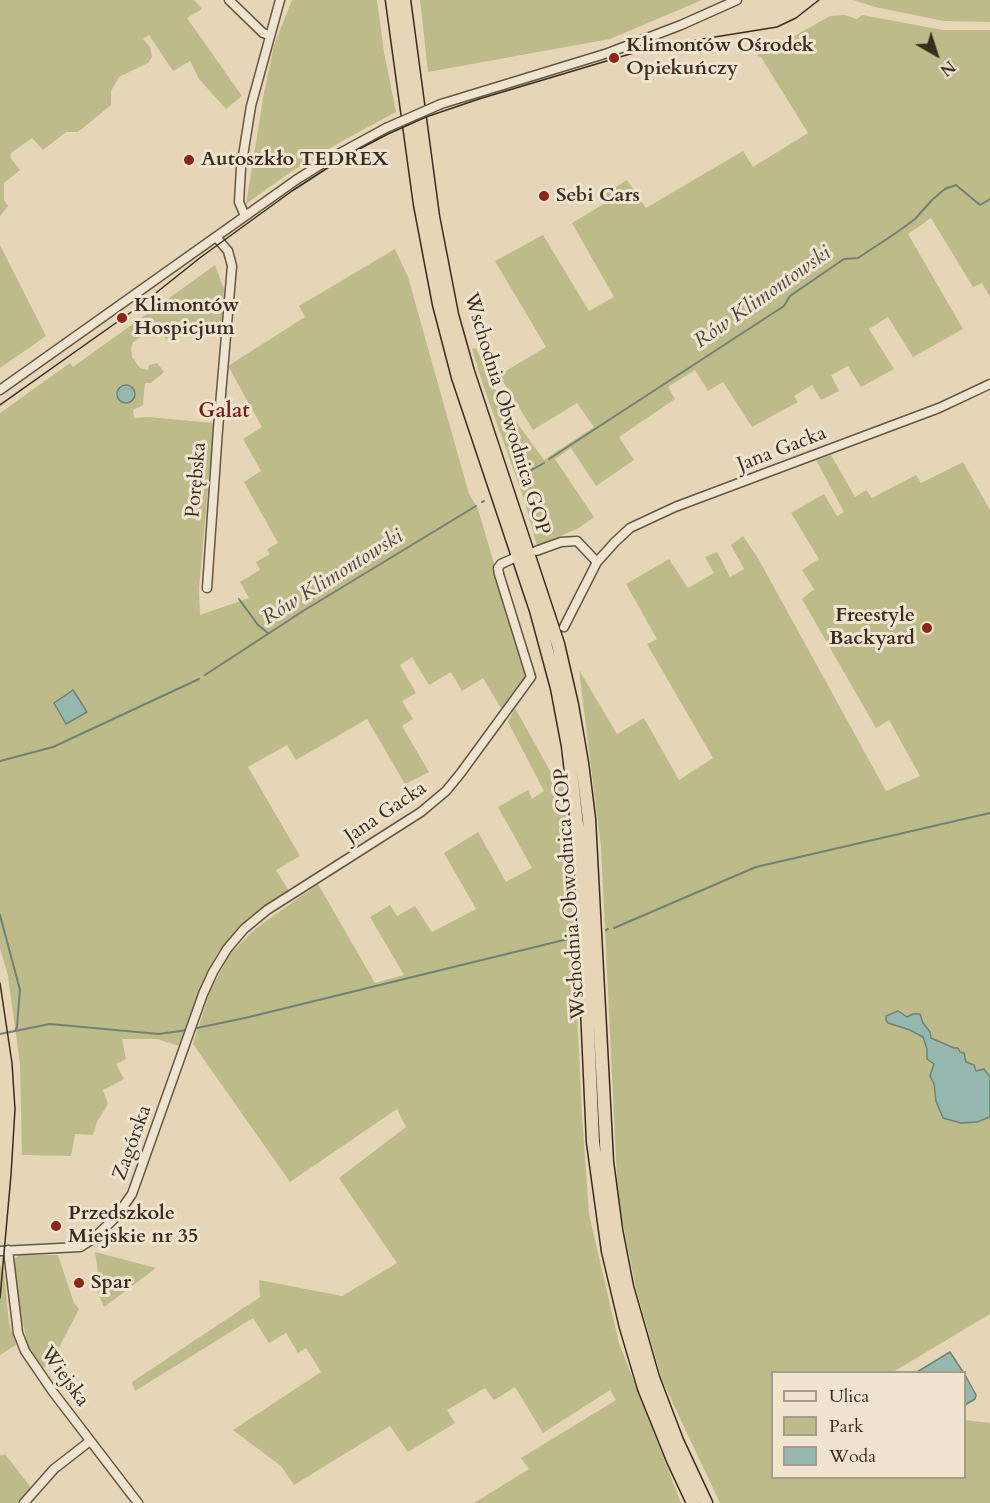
<!DOCTYPE html>
<html>
<head>
<meta charset="utf-8">
<style>
	body { margin:0 }
	#map { position:relative; width:990px; height:1503px; overflow:hidden; background:#e6d6b7; font-family:Cardo,serif }
	canvas { display:block }
	.legend { position:absolute; left:771px; top:1371px; width:195px; height:108px; box-sizing:border-box; background:#efe4d0; border:2px solid #a79b8a; margin:0; padding:8px 10px; list-style:none; font-size:18px; color:#3a2d20 }
	.legend li { display:flex; align-items:center; gap:12px; height:30px }
	.legend b { width:30px; border:2px solid #a79b8a }
	.north { position:absolute; left:906px; top:24px; width:60px; height:60px; -webkit-text-stroke:4px #efe4d0; paint-order:stroke; rotate:141deg; font-size:16px; font-weight:700; line-height:24px; text-align:center; color:#3a2d20 }
	.north::after { content:''; display:block; margin:auto; width:21px; height:27px; background:#3a2d20; clip-path:polygon(50% 0,100% 100%,50% 72%,0 100%) }
</style>
</head>
<body>
<div id="map">
<canvas width="990" height="1503"></canvas>
<ul class="legend">
<li><b style="height:8px;background:#efe4d0"></b>Ulica</li>
<li><b style="height:16px;background:#bdbb89"></b>Park</li>
<li><b style="height:16px;background:#96b9af"></b>Woda</li>
</ul>
<div class="north">N</div>
</div>
<script>
const context = document.querySelector('canvas').getContext('2d');
context.lineJoin = 'round';
function fill(path, color) { context.fillStyle = color; context.fill(path, 'evenodd'); }
const toPath = rows => new Path2D(rows.map(r => 'M' + r).join(''));
function strokePath(path, color, width, dash) { context.strokeStyle = color; context.lineWidth = width; context.lineCap = dash ? 'butt' : 'round'; context.setLineDash(dash || []); context.stroke(path); }
function write(font, color, halo, rows, align = 'center') {
  context.font = font + ' Cardo,serif'; context.lineWidth = 6; context.setLineDash([]); context.textBaseline = 'middle'; context.strokeStyle = halo; context.fillStyle = color; for (const [text, x, y, turn = 0] of rows) {
    context.save(); context.translate(x, y); context.rotate((+turn || 0) * Math.PI / 180); context.textAlign = isNaN(turn) ? turn : align; if (halo) context.strokeText(text, 0, 0); context.fillText(text, 0, 0); context.restore();
  }
}
const green = toPath([
	[0,0,194,0,202,9,187,18,242,96,226,109,199,79,190,61,173,71,149,35,143,39,150,47,152,57,148,63,119,77,111,91,111,105,78,132,66,132,43,150,32,138,11,153,10,157,20,170,4,183,4,200,8,206,0,216],
	[292,0,377,0,384,52,396,112,344,140,292,171,246,204,264,93,274,45],
	[420,0,702,0,610,39,428,72],
	[853,0,990,0,990,22,944,21,875,7],
	[845,15,857,19,862,15,943,30,990,30,990,297,982,283,973,287,931,218,908,234,963,329,913,357,888,317,869,329,894,369,861,387,848,366,831,375,839,391,821,400,812,385,794,396,798,402,752,427,723,382,708,391,695,370,668,387,675,399,619,437,634,460,596,486,571,448,555,459,594,517,579,528,537,546,524,499,483,385,472,349,476,348,501,401,544,460,594,427,577,403,533,430,499,375,546,347,495,261,543,235,589,311,614,297,572,223,607,202,603,195,627,180,646,208,743,151,753,167,808,133,761,57,758,56,758,48,784,42,830,16],
	[0,245,46,336,0,368],
	[395,249,408,277,469,494,478,509,527,676,502,710,483,678,462,691,451,672,429,685,412,657,400,665,416,693,402,701,413,719,402,726,429,772,405,784,367,719,296,760,287,745,248,767,300,856,276,870,289,891,255,913,237,929,216,955,202,983,179,1046,157,1039,122,1039,126,1059,116,1064,124,1079,103,1090,108,1104,97,1122,93,1135,75,1134,71,1156,22,1155,20,1064,8,976,0,948,0,413,70,363,73,367,215,265,224,289,222,325,218,327,171,321,170,338,166,339,160,333,149,332,133,342,131,348,132,357,140,368,148,370,149,365,157,363,164,372,151,383,145,383,143,405,133,410,134,418,148,417,214,423,199,588,200,615,249,598,240,582,260,570,256,562,270,554,267,549,278,543,244,482,261,471,243,439,262,427,228,366,305,317,299,306],
	[831,455,855,497,866,490,872,498,916,475,921,483,963,462,990,510,990,1314,893,1372,772,1372,772,1478,964,1478,965,1420,990,1423,990,1503,720,1503,662,1380,636,1289,618,1199,601,847,579,670,617,734,644,718,679,780,713,758,647,644,657,639,626,584,669,559,688,588,714,573,705,557,717,552,730,577,744,569,731,545,743,536,759,560,886,791,920,776,889,720,876,728,802,599,814,589,802,570,819,559,791,513,824,494,837,516,844,512,816,460],
	[515,708,553,776,562,771,570,868,582,1115,589,1214,619,1343,681,1503,474,1503,529,1469,521,1458,616,1400,610,1390,543,1433,515,1387,494,1400,485,1388,447,1410,455,1423,408,1452,390,1426,294,1485,281,1466,233,1430,321,1372,306,1348,298,1353,286,1333,269,1343,253,1318,135,1391,132,1382,260,1297,259,1280,342,1296,397,1263,339,1178,406,1127,397,1109,290,1182,193,1044,210,991,230,954,255,929,318,884,375,983,404,975,370,917,390,905,397,916,415,906,432,932,476,909,444,853,478,832,506,882,532,868,498,807,528,790,532,799,544,791,508,722],
	[95,1252,156,1268,104,1307,93,1281,95,1280,93,1275,98,1273],
	[19,1255,58,1255,74,1303,79,1309,52,1361,43,1368,28,1346,19,1306,14,1262,15,1259],
	[0,1264,4,1273,9,1323,16,1345,0,1355],
	[5,1454,32,1489,21,1503,0,1503,0,1456]
]);
const water = toPath([
	'117 394a9 9 0 1 1 18 0a9 9 0 1 1-18 0Z',
	[73,690,87,712,66,724,54,703,73,690],
	[898,1011,907,1017,913,1014,920,1014,923,1023,930,1032,931,1038,954,1048,958,1048,960,1052,964,1053,966,1062,974,1065,976,1071,984,1069,990,1077,990,1117,977,1122,961,1123,943,1118,936,1101,934,1084,930,1076,934,1064,927,1059,927,1049,923,1037,910,1030,888,1023,886,1020,886,1016,898,1011],
	[950,1352,963,1372,917,1372,950,1352],
	[965,1375,976,1395,975,1399,965,1405,965,1375]
]);
const stream = toPath([
	[549,459,784,306,790,296,844,259,858,258,896,233,915,219,933,199,945,189,956,185,980,205,990,199],
	[519,477,544,463],
	[482,502,484,501],
	[239,599,258,625,268,633],
	[205,675,303,611,476,506],
	[0,761,53,747,199,679],
	[0,915,20,990,17,1027,15,1031,0,1034],
	[614,928,756,867,990,813],
	[606,930,608,929],
	[192,1029,245,1018,572,938],
	[15,1031,50,1024,159,1034,187,1030]
]);
const minor = toPath([
	[229,0,263,33,269,35],
	[441,104,608,53,681,25,737,0],
	[245,216,239,202,241,168,251,106,280,0],
	[0,390,296,180,331,158,386,128],
	[536,551,561,542,577,541,597,562],
	[207,588,218,429,232,266,228,251,216,237],
	[564,627,597,562,615,542,630,528,675,507,939,408,990,384],
	[8,1250,18,1333,25,1351,53,1392,138,1503],
	[0,1251,80,1247,93,1239,116,1217,132,1194,203,994,213,972,227,949,244,929,267,910,421,812,446,791,460,774,531,677,499,574,498,568,501,564,512,559],
	[24,1503,54,1469,90,1441]
]);
const highway = toPath([
	[392,0,420,204,439,304,458,377,536,610,557,688,568,746,580,850,593,1142,608,1251,626,1327,644,1388,673,1460,693,1503],
	[404,0,433,217,452,315,468,372,558,644,572,705,582,763,589,819,607,1162,616,1230,627,1287,653,1378,677,1441,706,1503]
]);
const tram = toPath([
	[0,405,137,308,201,257,292,191,346,156,388,134,426,117,479,99,630,54,665,45,777,27,796,18,819,0],
	[0,983,12,1063,15,1109,11,1175,0,1298]
]);
const minorBridge = toPath([
	[386,128,441,104]
]);
const markers = [
	[614,58,6,"#8f2418"],
	[189,160,6,"#8f2418"],
	[544,196,6,"#8f2418"],
	[122,318,6,"#8f2418"],
	[927,628,6,"#8f2418"],
	[56,1226,6,"#8f2418"],
	[79,1283,6,"#8f2418"]
];
const poiNames = [
	["Klimontów Ośrodek",626,46],
	["Opiekuńczy",626,69],
	["Autoszkło TEDREX",201,160],
	["Sebi Cars",556,196],
	["Klimontów",134,306],
	["Hospicjum",134,329],
	["Freestyle",915,616,"right"],
	["Backyard",915,639,"right"],
	["Przedszkole",68,1214],
	["Miejskie nr 35",68,1237],
	["Spar",91,1283]
];
const streetNames = [
	["Wschodnia Obwodnica GOP",506,414,73],
	["Jana Gacka",782,450,-21],
	["Porębska",197,480,-85],
	["Jana Gacka",386,813,-34],
	["Wschodnia Obwodnica GOP",571,894,-94],
	["Zagórska",133,1143,-70],
	["Wiejska",64,1377,54]
];
const waterNames = [
	["Rów Klimontowski",763,298,-35],
	["Rów Klimontowski",333,578,-32]
];
const neighbourhoodNames = [
	["Galat",224,412]
];
fill(green, '#bdbb89');
fill(water, '#96b9af');
strokePath(water, '#718176', 1.5);
strokePath(stream, '#718176', 2);
strokePath(minor, '#655746', 11);
strokePath(highway, '#3a2d20', 15);
strokePath(minor, '#efe4d0', 8);
strokePath(highway, '#e6d6b7', 12);
strokePath(tram, '#3a2d20', 1.5);
strokePath(minorBridge, '#655746', 11, []);
strokePath(minorBridge, '#efe4d0', 8);
for (const [x, y, r, color] of markers) { const dot = new Path2D(); dot.arc(x, y, r, 0, 2 * Math.PI); context.fillStyle = color; context.fill(dot); strokePath(dot, '#efe4d0', 2); }
write('bold 20px', '#3a2d20', '#efe4d0', poiNames, 'left');
write('20px', '#3a2d20', '#efe4d0', streetNames);
write('italic 21px', '#4c493d', '#efe4d0', waterNames);
write('bold 21px', '#7a1f14', '#efe4d0', neighbourhoodNames);
</script>
</body>
</html>
